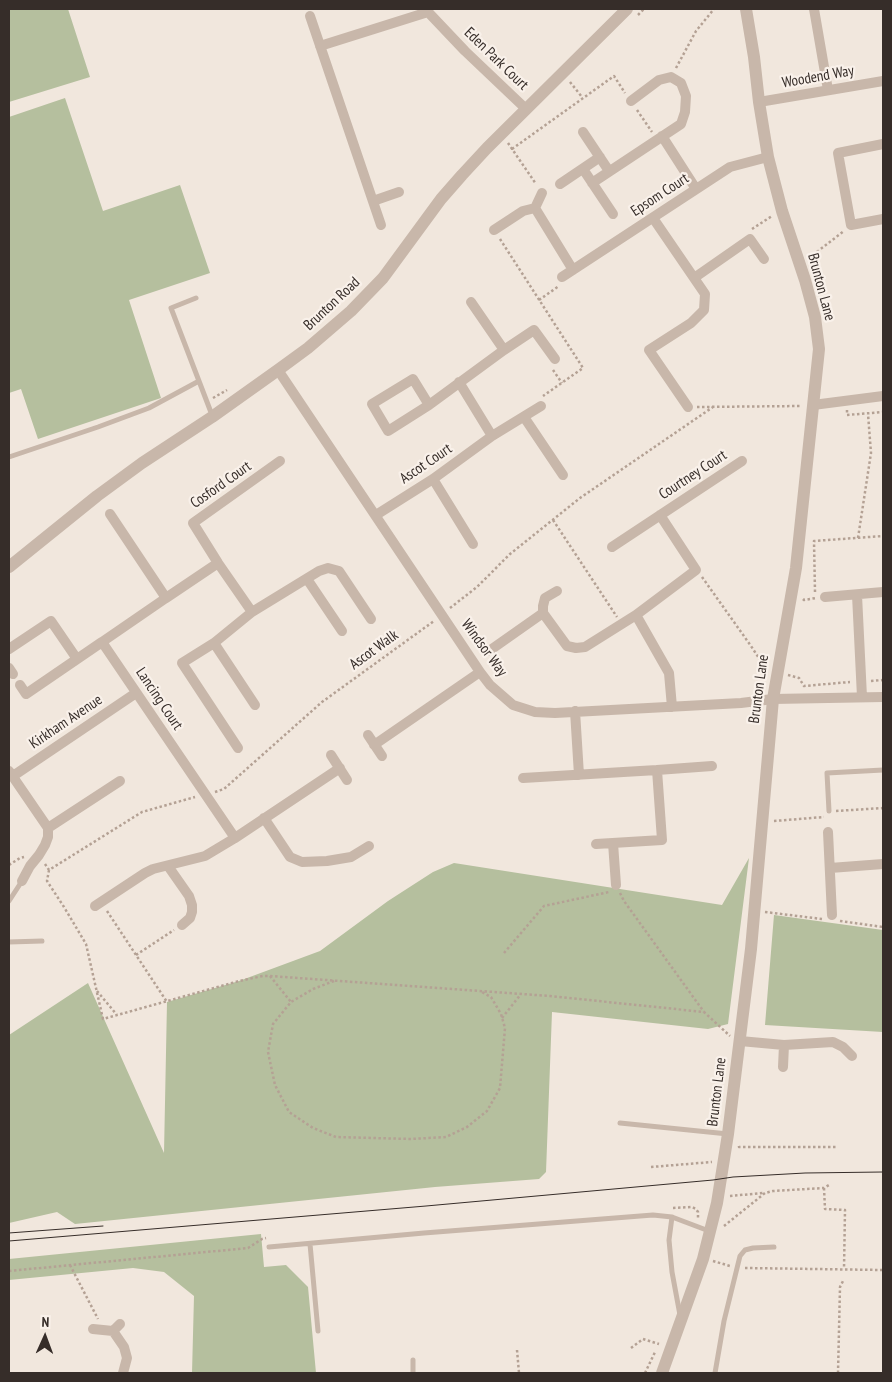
<!DOCTYPE html>
<html>
<head>
<meta charset="utf-8">
<style>
	body { margin:0 }
	#map { position:relative; width:892px; height:1382px; overflow:hidden; background:#f1e7dd; font-family:"PT Sans Narrow",sans-serif }
	canvas { display:block }
	.frame { position:absolute; inset:0; border:10px solid #362d29; pointer-events:none }
	.north { position:absolute; left:20px; top:1312px; width:50px; height:50px; -webkit-text-stroke:4px #f9f1ea; paint-order:stroke; rotate:2deg; font-size:14px; font-weight:700; line-height:20px; text-align:center; color:#362d29 }
	.north::after { content:''; display:block; margin:auto; width:18px; height:22px; background:#362d29; clip-path:polygon(50% 0,100% 100%,50% 72%,0 100%) }
</style>
</head>
<body>
<div id="map">
<canvas width="892" height="1382"></canvas>
<div class="frame"></div>
<div class="north">N</div>
</div>
<script>
const context = document.querySelector('canvas').getContext('2d');
context.lineJoin = 'round';
function fill(path, color) { context.fillStyle = color; context.fill(path, 'evenodd'); }
const toPath = rows => new Path2D(rows.map(r => 'M' + r).join(''));
function strokePath(path, color, width, dash) { context.strokeStyle = color; context.lineWidth = width; context.lineCap = dash ? 'butt' : 'round'; context.setLineDash(dash || []); context.stroke(path); }
function write(font, color, halo, rows, align = 'center') {
  context.font = font + ' "PT Sans Narrow",sans-serif'; context.lineWidth = 4.5; context.setLineDash([]); context.textBaseline = 'middle'; context.strokeStyle = halo; context.fillStyle = color; for (const [text, x, y, turn = 0] of rows) {
    context.save(); context.translate(x, y); context.rotate((+turn || 0) * Math.PI / 180); context.textAlign = isNaN(turn) ? turn : align; if (halo) context.strokeText(text, 0, 0); context.fillText(text, 0, 0); context.restore();
  }
}
const green = toPath([
	[9,9,68,9,90,77,9,102],
	[65,98,103,211,180,185,210,273,129,300,161,398,38,439,21,389,9,393,9,117],
	[749,858,728,1024,708,1029,552,1012,546,1172,539,1179,435,1187,75,1224,57,1212,9,1223,9,1035,88,983,164,1153,167,1002,239,981,320,951,388,901,433,872,454,863,722,905],
	[774,915,883,930,883,1032,765,1025],
	[261,1234,264,1267,286,1265,308,1287,316,1373,192,1373,194,1296,164,1272,133,1268,9,1280,9,1259]
]);
const path = toPath([
	[638,15,644,9],
	[676,68,696,31,714,9],
	[570,82,582,97],
	[637,110,652,132],
	[508,143,536,184],
	[512,149,614,76,625,93],
	[752,229,772,216],
	[500,239,583,368,543,396],
	[809,258,844,231],
	[539,300,559,286],
	[553,370,562,383],
	[213,398,227,390],
	[697,407,801,406],
	[847,410,847,415,883,412],
	[553,520,617,617],
	[858,538,871,453,868,414],
	[702,577,751,646,766,669],
	[815,592,814,541,883,536],
	[803,599,804,600,816,598],
	[450,608,477,587,510,554,580,498,713,407],
	[788,675,799,678,804,686,850,682],
	[871,681,883,680],
	[215,792,224,789,322,702,434,621],
	[836,811,883,808],
	[774,821,824,817],
	[45,864,49,870,142,812,195,797],
	[9,865,20,858,24,857],
	[49,870,47,881,64,907,86,944,103,1019,239,981,263,976,270,976,550,996,704,1012,730,1036],
	[620,893,624,901,704,1012],
	[107,911,167,1002],
	[765,912,822,919],
	[840,921,883,927],
	[504,953,544,906,609,892],
	[136,955,174,930],
	[270,976,291,1002],
	[334,981,313,989,291,1002,273,1024,268,1052,275,1085,289,1112,313,1128,336,1137,411,1139,446,1137,467,1127,487,1111,500,1088,505,1028,501,1014,491,997,480,991],
	[97,991,117,1015],
	[502,1018,521,994],
	[739,1146,739,1147,836,1147],
	[651,1167,712,1162],
	[824,1188,825,1209,845,1210,844,1269],
	[730,1196,763,1193],
	[673,1208,692,1207,696,1209,698,1212,698,1219],
	[724,1226,765,1193,773,1191,824,1188,829,1185],
	[713,1261,730,1266],
	[70,1265,98,1319],
	[745,1268,883,1270],
	[9,1271,248,1248,262,1239,266,1238],
	[631,1348,643,1339,659,1344],
	[517,1350,519,1373],
	[645,1373,655,1352],
	[838,1373,840,1287,843,1281]
]);
const service = toPath([
	[196,298,171,308,212,415],
	[9,457,98,427,149,408,199,381],
	[829,811,827,773,883,770],
	[9,901,22,881],
	[9,942,42,941],
	[620,1123,728,1134],
	[672,1217,669,1240,672,1272,680,1315],
	[310,1244,318,1331],
	[269,1247,424,1233,653,1215,672,1217,709,1231],
	[413,1373,413,1360],
	[715,1373,724,1321,740,1256,745,1250,753,1248,774,1247]
]);
const minor = toPath([
	[426,9,428,12,465,51,526,109],
	[814,9,828,90],
	[310,16,381,225],
	[320,46,428,12],
	[759,102,883,81],
	[583,132,609,171],
	[662,136,696,189],
	[883,144,838,153,851,225,883,219],
	[583,169,613,214],
	[592,183,681,124,685,112,686,96,681,83,671,77,659,80,631,101],
	[560,184,600,157],
	[373,201,399,192],
	[535,208,542,193],
	[653,218,705,294,704,310,691,323,649,350,688,407],
	[494,230,523,211,535,208,573,270],
	[562,277,730,167,768,157],
	[694,278,750,239,764,259],
	[504,350,534,330,555,359],
	[278,370,480,672,490,685,513,705,535,712,555,713,741,703,773,699,883,697],
	[459,382,492,436,541,406],
	[429,405,413,379,372,404,388,431,429,405,504,350,471,302],
	[813,405,883,396],
	[524,417,563,475],
	[433,479,473,544],
	[110,514,166,598,218,563],
	[376,515,433,479,492,436],
	[612,547,742,461],
	[307,579,342,631],
	[557,591,545,598,543,606,543,613,567,646,576,648,585,647,636,615,696,570,660,515],
	[857,595,862,697],
	[825,597,883,592],
	[166,598,102,642,235,838,340,768],
	[252,612,218,563,193,523,280,461],
	[636,615,669,673,672,707],
	[214,643,255,705],
	[9,649,51,621,77,659],
	[489,651,543,613],
	[9,668,13,674],
	[20,685,26,694,102,642],
	[575,711,579,775],
	[368,735,382,756],
	[374,745,480,672],
	[238,748,182,663,214,643,252,612,319,571,328,568,339,571,371,619],
	[331,755,347,780],
	[657,770,712,766],
	[9,771,48,828,48,837,45,845,39,855,30,866,22,881],
	[13,776,136,693],
	[523,778,657,770,662,840,596,844],
	[264,818,290,857,302,862,327,861,351,857,369,846],
	[48,828,120,781],
	[828,832,832,915],
	[613,843,616,885],
	[168,866,189,896,192,905,192,912,190,918,182,925],
	[830,868,883,864],
	[95,906,145,873,153,869,205,856,235,838],
	[740,1041,784,1045,833,1042,843,1047,852,1056],
	[783,1067,784,1045],
	[93,1329,113,1331,120,1324],
	[113,1331,124,1347,127,1358,123,1373]
]);
const tertiary = toPath([
	[9,567,97,496,142,463,212,417,278,370,308,348,351,311,383,278,441,199,462,175,487,148,627,9],
	[662,1373,703,1259,717,1203,728,1134,751,949,773,699,796,568,819,349,815,317,805,280,782,211,768,157,759,102,754,57,746,9]
]);
const tram = toPath([
	[9,1233,103,1226],
	[9,1241,426,1206,713,1180,733,1177,805,1173,883,1172]
]);
const streetNames = [
	["Eden Park Court",496,59,44],
	["Woodend Way",818,77,-10],
	["Epsom Court",660,195,-33],
	["Brunton Lane",821,287,75],
	["Brunton Road",332,304,-43],
	["Ascot Court",426,464,-34],
	["Courtney Court",693,475,-33],
	["Cosford Court",221,485,-35],
	["Windsor Way",484,648,54],
	["Ascot Walk",374,650,-36],
	["Brunton Lane",759,689,-82],
	["Lancing Court",159,699,56],
	["Kirkham Avenue",66,722,-34],
	["Brunton Lane",717,1092,-83]
];
fill(green, '#b5bf9e');
strokePath(path, '#b4a194', 2.5, [2.5, 2.5]);
strokePath(service, '#c8b7aa', 5);
strokePath(minor, '#c8b7aa', 10);
strokePath(tertiary, '#c8b7aa', 12);
strokePath(tram, '#362d29', 1);
write('15px', '#362d29', '#f9f1ea', streetNames);
</script>
</body>
</html>
